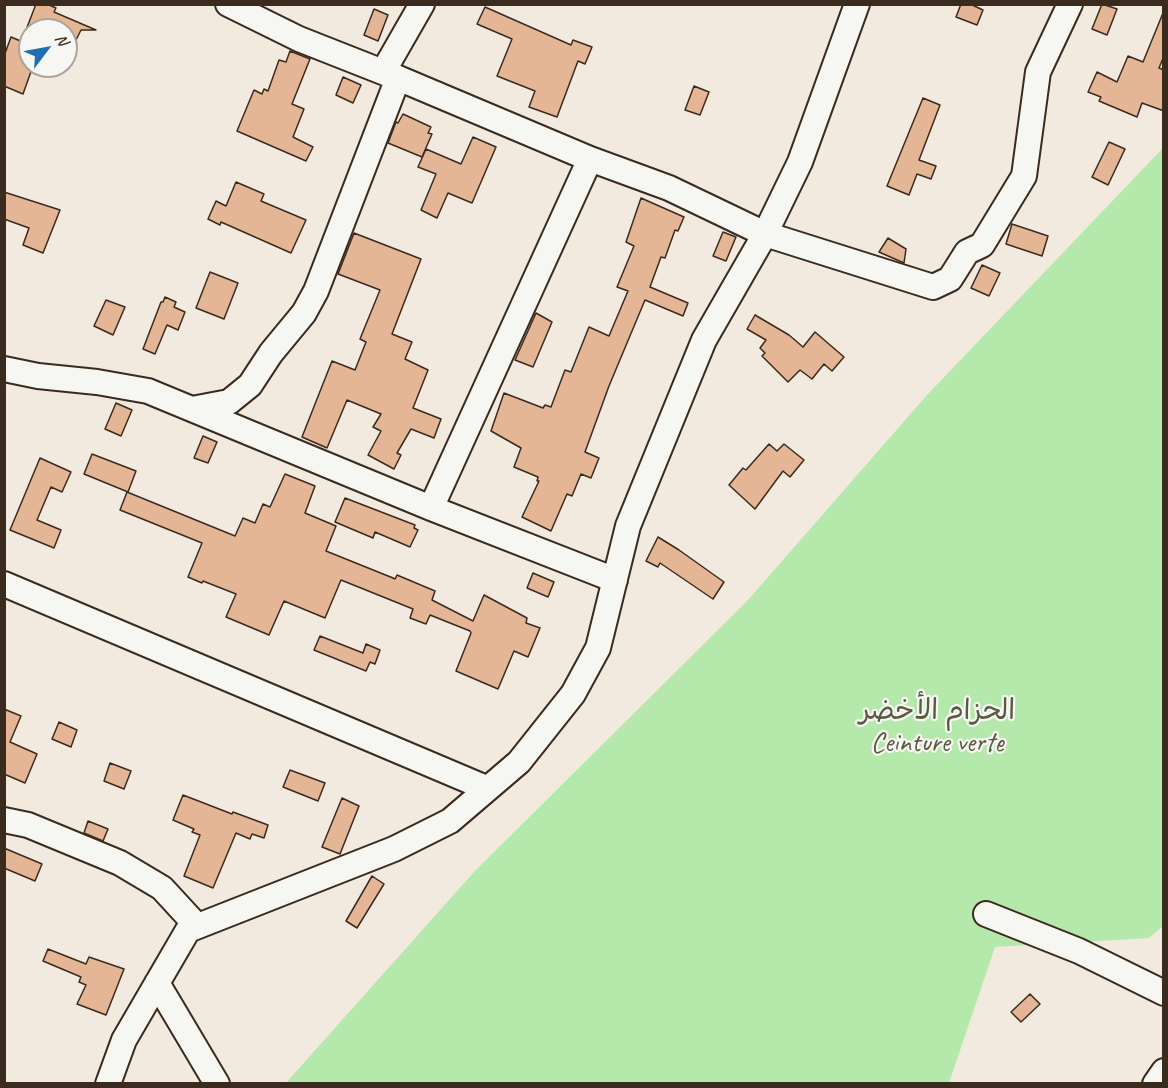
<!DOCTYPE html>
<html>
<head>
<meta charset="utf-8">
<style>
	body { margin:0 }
	#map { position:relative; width:1168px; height:1088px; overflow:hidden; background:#f2e9df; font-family:Caveat,sans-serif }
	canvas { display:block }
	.frame { position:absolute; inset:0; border:6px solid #3b2a1e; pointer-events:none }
	.north { position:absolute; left:18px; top:18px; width:60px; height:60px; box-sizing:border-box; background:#f6f6f2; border:2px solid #aba49d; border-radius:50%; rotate:58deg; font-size:16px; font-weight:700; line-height:24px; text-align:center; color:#3b2a1e }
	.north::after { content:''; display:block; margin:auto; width:21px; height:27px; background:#1f6fb2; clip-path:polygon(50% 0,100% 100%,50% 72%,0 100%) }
</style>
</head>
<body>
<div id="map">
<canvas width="1168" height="1088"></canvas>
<div class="frame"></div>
<div class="north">N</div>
</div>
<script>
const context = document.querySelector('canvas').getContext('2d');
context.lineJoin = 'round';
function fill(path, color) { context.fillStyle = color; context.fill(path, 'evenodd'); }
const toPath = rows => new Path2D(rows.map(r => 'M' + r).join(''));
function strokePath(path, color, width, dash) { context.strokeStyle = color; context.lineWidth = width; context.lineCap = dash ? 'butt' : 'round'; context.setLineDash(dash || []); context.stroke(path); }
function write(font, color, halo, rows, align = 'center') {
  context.font = font + ' Caveat,"Playpen Sans Arabic",sans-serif'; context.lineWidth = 4.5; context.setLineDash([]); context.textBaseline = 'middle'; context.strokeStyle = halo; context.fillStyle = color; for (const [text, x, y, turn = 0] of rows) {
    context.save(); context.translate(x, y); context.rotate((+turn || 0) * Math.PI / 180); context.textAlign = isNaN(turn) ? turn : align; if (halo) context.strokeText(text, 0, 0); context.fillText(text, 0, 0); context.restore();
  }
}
const green = toPath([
	[1163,148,1163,926,1149,938,995,947,949,1083,285,1084,474,872,748,600,927,395]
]);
const building = toPath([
	[36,4,47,4,56,8,54,12,96,30,81,30,76,40,66,36,66,30,26,30,36,4],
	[961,4,970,4,983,10,977,25,956,17,961,4],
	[1102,4,1117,9,1107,35,1092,29,1102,4],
	[485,7,571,45,573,40,592,47,585,64,578,61,557,117,529,107,535,91,497,76,512,39,477,24,485,7],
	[374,9,388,15,378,41,364,35,374,9],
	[1163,13,1164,56,1159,68,1164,70,1164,111,1142,103,1137,117,1099,101,1101,97,1088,92,1097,72,1117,82,1128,56,1143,62,1163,13],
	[11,37,30,45,30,66,33,66,23,94,4,86,4,56,11,37],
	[290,51,310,59,292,104,304,109,293,137,313,147,306,161,237,131,254,90,262,94,264,89,268,91,279,60,286,62,290,51],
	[343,77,361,85,353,103,336,95,343,77],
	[694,86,709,92,700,115,685,110,694,86],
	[923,98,940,105,919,160,936,166,931,179,917,174,909,195,887,186,923,98],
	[403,114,431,127,428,133,432,134,422,157,388,143,396,122,398,123,403,114],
	[473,137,496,147,472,203,448,193,437,218,421,210,436,174,418,167,426,149,461,164,473,137],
	[1109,142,1125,149,1108,185,1092,177,1109,142],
	[236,182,264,194,261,201,306,220,291,253,221,222,220,225,208,219,216,201,226,206,236,182],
	[4,192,60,210,43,253,23,245,29,228,4,219,4,192],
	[641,198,684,217,678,231,675,230,665,258,661,257,650,287,688,303,683,316,645,300,609,386,585,452,599,458,591,478,581,474,572,496,567,494,551,531,522,517,539,481,537,481,538,477,514,467,521,448,491,431,504,393,543,408,545,405,551,407,565,370,571,372,589,327,609,336,628,291,617,287,634,246,626,242,641,198],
	[1012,224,1048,236,1042,256,1006,244,1012,224],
	[723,232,736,237,726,261,713,256,723,232],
	[354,233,421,259,392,334,412,342,405,359,428,370,413,408,441,419,434,438,411,429,397,453,401,455,394,469,368,455,381,431,373,427,381,414,347,400,327,448,302,437,332,361,355,370,366,342,360,339,380,290,338,274,354,233],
	[888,238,906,249,904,263,879,252,888,238],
	[982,265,1000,273,989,296,971,288,982,265],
	[210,272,238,283,224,319,196,308,210,272],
	[165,297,176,302,174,307,185,312,178,330,167,325,155,354,143,349,161,302,163,302,165,297],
	[106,300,125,307,113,335,94,326,106,300],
	[536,313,552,322,533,367,515,360,536,313],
	[755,315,789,335,803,347,815,332,844,357,832,371,824,364,812,379,800,370,788,382,762,356,765,353,760,348,766,340,747,329,755,315],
	[116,403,132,410,121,436,105,429,116,403],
	[203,436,217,442,208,463,194,458,203,436],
	[769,444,777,451,784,444,804,460,790,477,783,471,755,509,729,485,743,468,746,470,769,444],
	[92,454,136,471,128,492,84,474,92,454],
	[40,458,71,472,62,492,51,487,37,520,61,530,54,548,10,530,40,458],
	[285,474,315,486,305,513,336,526,326,551,393,578,395,579,397,575,435,591,432,600,473,621,484,595,527,618,526,623,540,628,528,657,514,651,498,689,456,671,471,633,470,631,430,615,426,624,410,618,413,609,341,580,325,618,284,601,269,635,226,617,236,594,203,581,202,583,188,577,202,543,120,510,127,492,235,536,243,518,255,523,263,504,270,507,285,474],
	[345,498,415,525,414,528,418,530,410,547,375,532,373,538,335,522,345,498],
	[658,537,679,550,724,582,713,599,660,563,658,567,646,561,658,537],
	[533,573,554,582,548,597,527,588,533,573],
	[320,636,363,653,366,644,380,650,375,664,370,662,366,671,314,650,320,636],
	[4,709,21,716,10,742,37,754,25,783,4,774,4,709],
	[59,722,77,730,71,747,52,739,59,722],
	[110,763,131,771,124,789,104,781,110,763],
	[290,770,325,783,318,801,283,787,290,770],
	[183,795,232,814,233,812,268,825,264,838,252,834,250,839,236,833,213,888,184,876,200,835,192,832,194,829,173,820,183,795],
	[342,798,359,806,340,854,322,847,342,798],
	[88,821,108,829,103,841,84,833,88,821],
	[4,848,42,864,35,881,4,868,4,848],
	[372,876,384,884,357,928,346,921,372,876],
	[48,949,86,964,89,957,124,969,106,1015,77,1004,86,985,79,982,81,977,43,961,48,949],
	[1030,994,1040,1004,1021,1022,1011,1012,1030,994]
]);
const minor = toPath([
	[228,4,299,39,398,78,590,159,669,188,765,234,800,162,857,4],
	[383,72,422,4],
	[4,369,38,376,97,382,148,391,431,508,615,580],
	[192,409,229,402,250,385,271,353,304,313,316,291,398,78],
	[431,508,590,159],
	[4,584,486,788],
	[4,820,28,825,120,863,162,888,197,926],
	[986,914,1079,951,1164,993],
	[157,983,217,1084],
	[108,1084,124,1040,188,930,394,849,450,821,519,762,573,694,598,648,628,526,704,340,765,234,933,287,950,279,967,252,982,245,1024,176,1038,72,1070,4],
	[1155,1084,1164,1071]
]);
const parkNames = [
	["الحزام الأخضر",937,712],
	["Ceinture verte",937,744]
];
fill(green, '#b5e9ab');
fill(building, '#e4b695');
strokePath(building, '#3b2a1e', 1.5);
strokePath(minor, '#3b2a1e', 28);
strokePath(minor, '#f6f6f2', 24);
write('28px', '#5a5a41', '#f6f6f2', parkNames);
</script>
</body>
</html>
